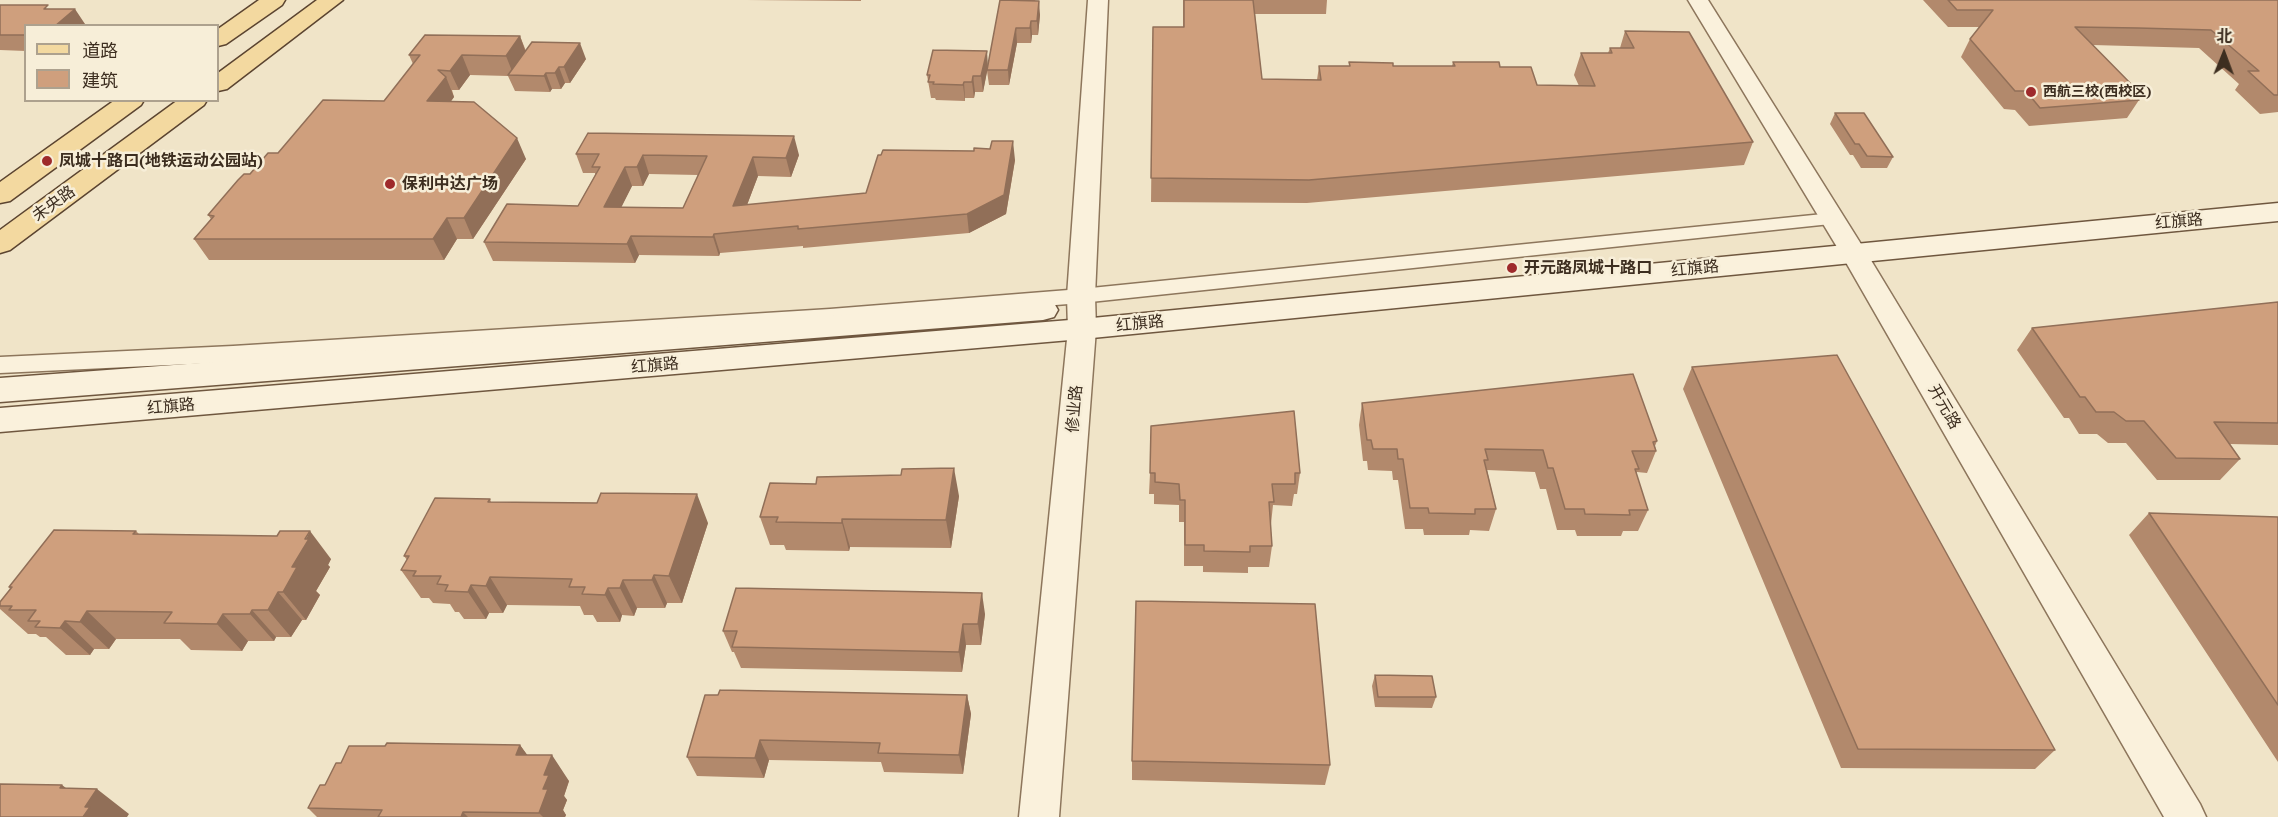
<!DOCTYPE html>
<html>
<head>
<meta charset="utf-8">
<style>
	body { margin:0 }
	#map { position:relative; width:2278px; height:817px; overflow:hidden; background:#f0e4c8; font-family:"PT Serif","Noto Sans SC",serif }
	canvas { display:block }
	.legend { position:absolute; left:24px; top:24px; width:195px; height:78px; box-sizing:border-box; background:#f7eed8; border:2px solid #ada18e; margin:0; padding:8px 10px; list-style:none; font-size:18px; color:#3d2e20 }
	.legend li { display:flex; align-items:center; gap:12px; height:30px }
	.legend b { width:30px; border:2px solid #ada18e }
	.north { position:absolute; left:2194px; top:24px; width:60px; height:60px; -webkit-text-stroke:4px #f7eed8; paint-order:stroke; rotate:1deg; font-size:16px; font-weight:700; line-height:24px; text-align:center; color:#3d2e20 }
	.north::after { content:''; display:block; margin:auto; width:21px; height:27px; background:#3d2e20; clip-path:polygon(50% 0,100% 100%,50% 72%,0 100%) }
</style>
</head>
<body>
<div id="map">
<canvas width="2278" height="817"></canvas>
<ul class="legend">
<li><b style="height:8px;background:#f3d9a0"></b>道路</li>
<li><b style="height:16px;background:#cf9f7d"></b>建筑</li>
</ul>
<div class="north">北</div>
</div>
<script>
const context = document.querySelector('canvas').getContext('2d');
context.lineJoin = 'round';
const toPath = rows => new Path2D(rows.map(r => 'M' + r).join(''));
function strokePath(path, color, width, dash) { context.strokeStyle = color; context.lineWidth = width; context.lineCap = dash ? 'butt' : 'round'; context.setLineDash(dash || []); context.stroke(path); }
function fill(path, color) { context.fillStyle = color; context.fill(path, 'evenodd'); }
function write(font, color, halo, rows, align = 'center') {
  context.font = font + ' "PT Serif","Noto Sans SC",serif'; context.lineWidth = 5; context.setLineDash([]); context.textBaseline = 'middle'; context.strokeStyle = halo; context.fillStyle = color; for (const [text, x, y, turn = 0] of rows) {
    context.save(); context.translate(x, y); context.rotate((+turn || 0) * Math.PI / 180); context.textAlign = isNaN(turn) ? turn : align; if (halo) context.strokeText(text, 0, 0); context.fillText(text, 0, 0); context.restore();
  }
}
const minor = toPath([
	[1833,213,1840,215,1843,219,1840,223,1081,303,830,323,233,362,0,373,0,357,233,346,830,309,1081,289,1833,213]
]);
const tertiary = toPath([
	[1088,0,1108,0,1095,296,1096,329,1059,817,1019,817,1068,329,1067,296,1088,0],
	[1688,0,1708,0,1866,252,2200,804,2206,817,2164,817,1840,252,1688,0]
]);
const secondary = toPath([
	[2278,203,2278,221,1082,339,0,432,0,408,1082,319,2278,203],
	[1043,300,1054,303,1058,310,1054,317,1043,320,0,402,0,378,1043,300]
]);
const primary = toPath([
	[259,0,285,0,282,5,226,44,218,46,218,29,259,0],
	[317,0,343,0,227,89,218,91,218,73,317,0],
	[115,100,144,100,141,105,10,201,0,203,0,182,115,100],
	[178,100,207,100,204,105,10,250,0,253,0,230,178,100]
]);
const wall = toPath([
	[747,0,861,0,861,1],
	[1000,0,1035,0,1040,15,1038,35,1032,35,1031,43,1017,43,1009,85,989,85,987,71,983,92,975,92,974,98,965,98,965,101,936,100,935,98,931,98,927,75,988,65],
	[1183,0,1327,0,1326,14,1255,14,1262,79,1317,80,1319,66,1349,66,1349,62,1393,66,1452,66,1453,62,1500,67,1537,85,1579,86,1574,75,1581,53,1608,53,1610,48,1620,48,1625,31,1753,142,1744,165,1307,203,1151,202,1153,27,1183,27],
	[1923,0,2278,0,2278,112,2260,114,2235,90,2239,84,2199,48,2093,45,2140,93,2137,97,2139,100,2127,118,2029,126,2015,110,2004,109,1961,57,1970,39,1979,27,1948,27],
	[0,5,50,9,85,24,26,26,26,51,0,50],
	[520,36,526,51,586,59,570,83,565,83,561,89,552,89,550,92,515,91,508,76,470,75,459,90,452,90,454,97,451,101,526,159,473,239,457,239,444,260,209,260,194,239,211,219,208,215,250,174,278,153,384,101,413,64,409,55],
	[1835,113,1893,157,1887,168,1861,168,1853,155,1850,155,1830,124],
	[576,154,799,155,791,177,758,176,747,205,866,193,1015,160,1006,214,969,233,803,248,803,246,720,253,719,256,639,255,635,263,493,261,484,242,578,206,595,175,595,173,583,173],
	[649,174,698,175,683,208,621,207,632,186,643,186],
	[2278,302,2278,445,2230,444,2240,459,2220,480,2157,480,2126,443,2108,443,2097,434,2079,434,2069,418,2064,418,2017,350,2032,328],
	[1692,367,2055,750,2035,769,1841,768,1683,389],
	[1362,403,1657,441,1655,446,1656,451,1647,473,1637,472,1636,474,1648,510,1638,531,1623,531,1621,536,1577,536,1575,530,1557,530,1546,489,1540,489,1535,472,1487,470,1496,509,1489,531,1470,530,1469,535,1424,535,1423,529,1405,529,1398,480,1393,480,1392,471,1368,470,1367,461,1363,461,1359,425],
	[1150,473,1300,473,1297,494,1294,494,1292,506,1273,505,1271,524,1270,524,1272,546,1269,567,1248,567,1248,573,1203,572,1203,566,1184,566,1184,522,1179,522,1179,505,1154,504,1154,494,1149,494],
	[959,496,951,548,850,547,849,551,786,550,784,545,770,545,760,517],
	[490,499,491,502,708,523,682,603,667,603,665,608,637,608,634,616,622,615,620,622,597,622,593,615,584,615,580,606,507,605,503,613,489,613,486,619,464,619,459,612,455,612,450,604,433,603,429,598,421,598,401,570,407,560,404,556],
	[2149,513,2278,517,2278,762,2129,535],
	[136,531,139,534,331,559,328,565,330,567,316,591,320,595,306,620,302,620,291,637,276,637,274,641,248,641,242,651,191,650,180,639,116,639,109,649,94,649,90,655,66,655,46,637,40,637,36,634,28,634,0,609,0,602,10,589,9,587],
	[985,614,981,645,966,645,962,672,741,668,734,652,732,652,723,631],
	[1375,675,1436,697,1432,708,1375,707,1372,686],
	[967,695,971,714,963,774,884,772,881,762,769,760,764,778,697,776,687,757],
	[520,745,527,755,569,781,564,796,567,800,563,810,566,815,565,817,317,817,308,808,341,763,385,746],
	[1132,761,1330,765,1325,785,1132,780]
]);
const shadedWall = toPath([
	[1039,1,1040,15,1038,35,1037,21],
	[75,9,85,24,84,26,55,26],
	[1031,21,1032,35,1031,43,1030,28],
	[1016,28,1017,43,1009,85,1008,70],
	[520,36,527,56,514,76,506,56],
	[580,43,586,59,570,83,564,67],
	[987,51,988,67,983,92,981,76],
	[462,55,470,75,459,90,450,71],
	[559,67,565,83,561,89,555,73],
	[546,73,552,89,550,92,544,76],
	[973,76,975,92,974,98,972,82],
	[446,77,454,97,437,121,427,101],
	[964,82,965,98,965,101,963,85],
	[794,136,799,155,791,177,786,158],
	[517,138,526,159,473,239,464,218],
	[1013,141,1015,160,1006,214,969,233,967,214],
	[643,155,649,174,643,186,637,167],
	[753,157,758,176,739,226,733,206],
	[625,167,632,186,612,226,604,207],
	[447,218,457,239,444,260,433,239],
	[714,234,720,253,719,256,713,237],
	[631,236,639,255,635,263,627,244],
	[954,468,959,496,951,548,946,520],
	[697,494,708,523,682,603,669,576],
	[842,519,850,547,849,551,842,523],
	[310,531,331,559,328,565,330,567,316,591,320,595,306,620,283,592,292,567],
	[654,575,667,603,665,608,652,580],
	[490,577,507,605,503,613,486,586],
	[623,580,637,608,634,616,620,588],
	[471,585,489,613,486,619,468,592],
	[608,588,622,615,620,622,605,595],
	[278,592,302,620,291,637,268,610],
	[982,593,985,614,981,645,978,624],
	[252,610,276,637,274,641,250,614],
	[87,611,116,639,109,649,80,622],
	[223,614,248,641,242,651,217,624],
	[65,621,94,649,90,655,60,628],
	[963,624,966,645,962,672,959,652],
	[967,695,971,714,963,774,959,755],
	[760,740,769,760,764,778,755,758],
	[520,745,539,771,516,755],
	[552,755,569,781,564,796,567,800,563,810,566,815,565,817,543,817,539,813,543,789,544,775],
	[62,785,87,804,97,789,129,814,127,817,83,817,60,788],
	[463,812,468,817,461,817]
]);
const building = toPath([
	[1000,0,1039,1,1037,21,1031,21,1030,28,1016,28,1008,70,987,70,1000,0],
	[1184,0,1253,0,1262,79,1321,80,1319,66,1350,66,1349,62,1393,63,1393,66,1455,66,1453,62,1499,62,1500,67,1531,67,1537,85,1595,86,1581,53,1612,53,1610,48,1634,48,1625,31,1689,32,1753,142,1309,180,1151,178,1153,27,1184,27,1184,0],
	[1948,0,2278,0,2278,95,2274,95,2248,71,2259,71,2211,30,2138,28,2075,27,2140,93,2132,93,2139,100,2040,108,2026,91,2015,91,1970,39,1993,10,1957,10,1948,0],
	[0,5,48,5,44,9,75,9,55,26,26,26,26,35,0,35,0,5],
	[425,35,520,36,506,56,462,55,450,71,438,70,446,77,427,101,474,102,517,138,464,218,447,218,433,239,194,239,214,216,208,215,238,180,244,174,250,174,268,153,278,153,323,100,384,101,420,55,409,55,425,35],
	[532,42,580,43,564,67,559,67,555,73,546,73,544,76,508,75,532,42],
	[933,50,987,51,981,76,973,76,972,82,964,82,963,85,933,84,934,82,928,82,930,75,927,75,933,50],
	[1835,113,1864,113,1893,157,1867,156,1859,144,1855,144,1835,113],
	[588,133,794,136,786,158,753,157,733,206,866,193,878,155,881,155,883,150,974,151,974,148,990,149,992,141,1013,141,1004,195,967,214,798,229,798,226,714,234,713,237,631,236,627,244,484,242,507,204,578,206,600,167,592,167,599,154,576,154,588,133],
	[643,155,707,156,683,208,604,207,625,167,637,167,643,155],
	[2278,302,2278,423,2214,422,2240,459,2176,458,2144,421,2126,421,2114,412,2096,412,2085,397,2080,397,2032,328,2278,302],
	[1837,355,2055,750,1858,749,1692,367,1837,355],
	[1633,374,1657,441,1653,442,1656,451,1632,451,1639,469,1635,469,1648,510,1629,510,1630,515,1585,514,1584,509,1565,509,1553,468,1548,468,1543,450,1485,449,1488,460,1484,460,1496,509,1475,509,1475,514,1429,513,1428,508,1410,508,1403,459,1398,459,1397,449,1373,449,1371,440,1367,440,1362,403,1633,374],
	[1294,411,1300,473,1295,473,1295,484,1272,484,1274,502,1269,502,1272,546,1250,546,1250,552,1204,551,1204,545,1185,545,1185,500,1180,500,1179,484,1155,482,1155,473,1150,473,1151,426,1294,411],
	[954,468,946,520,842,519,842,523,776,522,778,517,760,517,770,483,816,484,817,477,901,475,902,469,954,468],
	[601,493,697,494,669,576,654,575,652,580,623,580,620,588,608,588,605,595,582,594,585,587,569,587,572,579,490,577,486,586,471,585,468,592,445,591,448,585,437,584,441,576,413,576,416,571,401,570,409,556,404,556,435,498,490,499,488,502,597,503,601,493],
	[2149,513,2278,517,2278,705,2149,513],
	[54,530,136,531,133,534,277,536,280,531,310,531,305,539,309,539,292,567,297,567,283,592,278,592,268,610,252,610,250,614,223,614,217,624,164,623,172,612,87,611,80,622,65,621,60,628,35,627,40,621,28,621,36,610,9,610,12,606,0,606,0,602,12,587,9,587,54,530],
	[736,588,982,593,978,624,963,624,959,652,732,647,737,631,723,631,736,588],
	[1136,601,1315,604,1330,765,1132,761,1136,601],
	[1375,675,1432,676,1436,697,1378,697,1375,675],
	[720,690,967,695,959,755,878,753,880,743,760,740,755,758,687,757,705,695,718,695,720,690],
	[387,743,520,745,516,755,552,755,544,775,549,775,543,789,548,789,539,813,463,812,461,817,378,817,382,810,308,808,320,785,325,785,336,763,341,763,349,746,385,746,387,743],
	[0,784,62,785,60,788,97,789,85,807,90,807,83,817,0,817,0,784]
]);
const markers = [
	[2031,92,6,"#9e2a2b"],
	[47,161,6,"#9e2a2b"],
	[390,184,6,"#9e2a2b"],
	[1512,268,6,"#9e2a2b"]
];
const farPoinames = [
	["西航三校(西校区)",2043,92]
];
const poiNames = [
	["凤城十路口(地铁运动公园站)",59,161],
	["保利中达广场",402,184],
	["开元路凤城十路口",1524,268]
];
const streetNames = [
	["未央路",54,204,-36],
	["红旗路",2179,222,-5],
	["红旗路",1695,269,-6],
	["红旗路",1140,324,-6],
	["红旗路",655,366,-5],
	["红旗路",171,407,-5],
	["开元路",1944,407,60],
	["修业路",1075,409,-85]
];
strokePath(minor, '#8d765c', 3);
strokePath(tertiary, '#8d765c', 3);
strokePath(secondary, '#6f573f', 3);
strokePath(primary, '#5b4430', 3);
fill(minor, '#faf1dc');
fill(tertiary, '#faf1dc');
fill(secondary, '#faf1dc');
fill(primary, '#f3d9a0');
fill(wall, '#b2896c');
fill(shadedWall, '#916f58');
fill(building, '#cf9f7d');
strokePath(building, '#916f58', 1.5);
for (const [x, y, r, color] of markers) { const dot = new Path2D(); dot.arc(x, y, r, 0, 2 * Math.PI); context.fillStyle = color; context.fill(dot); strokePath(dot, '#f7eed8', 2); }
write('bold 14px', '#3d2e20', '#f7eed8', farPoinames, 'left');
write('bold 16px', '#3d2e20', '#f7eed8', poiNames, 'left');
write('16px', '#3d2e20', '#f7eed8', streetNames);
</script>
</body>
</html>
